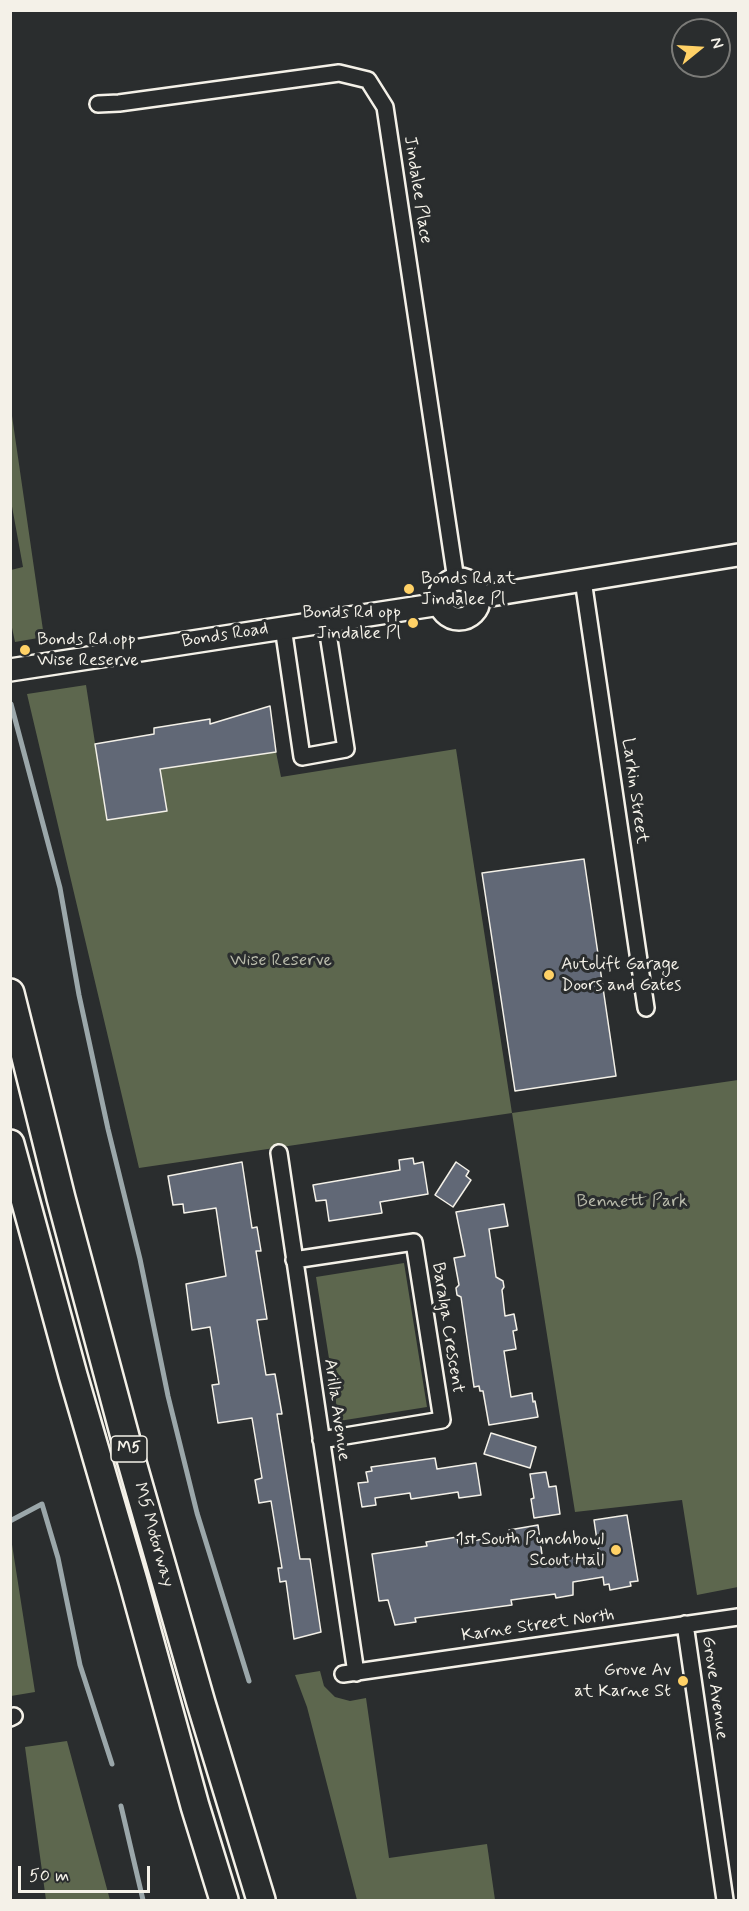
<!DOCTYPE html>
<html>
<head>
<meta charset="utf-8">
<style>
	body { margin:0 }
	#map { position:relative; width:749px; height:1911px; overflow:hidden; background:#2a2d2e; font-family:Mynerve,sans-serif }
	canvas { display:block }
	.frame { position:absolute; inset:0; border:12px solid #f4f1e8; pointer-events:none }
	.north { position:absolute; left:671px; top:18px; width:60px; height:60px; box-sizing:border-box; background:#2a2d2e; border:2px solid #7b7b78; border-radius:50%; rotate:72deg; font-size:16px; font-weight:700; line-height:24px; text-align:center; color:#f4f1e8 }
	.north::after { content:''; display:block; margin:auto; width:21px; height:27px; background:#ffd166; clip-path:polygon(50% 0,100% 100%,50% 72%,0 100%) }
	.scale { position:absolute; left:18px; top:1866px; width:132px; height:27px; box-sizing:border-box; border:3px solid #f4f1e8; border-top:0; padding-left:8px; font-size:18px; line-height:21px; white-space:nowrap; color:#f4f1e8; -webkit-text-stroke:4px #2a2d2e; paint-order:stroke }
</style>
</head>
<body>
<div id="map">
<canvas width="749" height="1911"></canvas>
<div class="frame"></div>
<div class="north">N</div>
<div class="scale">50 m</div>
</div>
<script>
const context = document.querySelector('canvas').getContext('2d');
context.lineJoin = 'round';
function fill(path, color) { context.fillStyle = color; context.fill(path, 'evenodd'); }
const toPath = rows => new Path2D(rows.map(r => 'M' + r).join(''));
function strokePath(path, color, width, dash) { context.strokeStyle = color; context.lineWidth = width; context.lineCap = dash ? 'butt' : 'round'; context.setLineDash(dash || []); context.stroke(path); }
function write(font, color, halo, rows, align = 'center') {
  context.font = font + ' Mynerve,sans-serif'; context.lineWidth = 6; context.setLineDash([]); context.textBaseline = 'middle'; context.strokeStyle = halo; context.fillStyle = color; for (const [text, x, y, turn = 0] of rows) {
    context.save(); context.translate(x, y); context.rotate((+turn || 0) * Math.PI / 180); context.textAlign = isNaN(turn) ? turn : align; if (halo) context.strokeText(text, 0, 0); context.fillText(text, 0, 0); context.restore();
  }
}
const green = toPath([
	[11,409,44,637,15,642,11,623,11,570,23,567,11,501],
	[86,685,107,820,166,810,160,769,276,752,281,777,456,749,512,1113,738,1080,738,1587,697,1595,682,1500,575,1512,512,1113,139,1168,27,694],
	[404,1263,427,1407,339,1421,316,1277],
	[11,1538,35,1692,11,1696,10,1696],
	[320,1671,324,1686,335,1697,350,1701,366,1698,389,1858,487,1844,495,1900,357,1900,307,1707,295,1675],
	[67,1741,110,1900,46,1900,25,1747]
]);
const stream = toPath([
	[11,704,60,888,79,995,108,1129,140,1259,168,1396,197,1513,249,1681],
	[10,1521,42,1504,58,1558,80,1665,112,1764],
	[121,1806,143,1900]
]);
const building = toPath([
	[270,706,276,752,160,769,167,811,107,820,95,744,154,734,154,728,210,719,210,724,270,706],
	[584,859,616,1076,515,1091,482,873,584,859],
	[413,1158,414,1164,423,1162,428,1194,380,1202,382,1213,329,1221,326,1200,316,1201,313,1185,400,1170,399,1160,413,1158],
	[242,1162,252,1228,257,1227,261,1251,256,1251,267,1319,257,1320,266,1375,275,1374,282,1414,277,1414,300,1559,310,1559,321,1632,294,1639,286,1581,280,1582,278,1568,282,1568,271,1501,259,1503,255,1480,262,1478,252,1418,218,1423,212,1385,219,1384,210,1327,192,1330,186,1284,226,1276,216,1208,184,1213,183,1204,173,1205,168,1176,242,1162],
	[456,1162,469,1171,466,1176,471,1180,453,1207,435,1195,456,1162],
	[504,1204,508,1226,489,1229,496,1277,503,1281,504,1287,502,1290,505,1316,514,1314,517,1330,513,1331,516,1349,504,1351,511,1397,532,1393,533,1402,535,1401,538,1417,489,1425,483,1391,480,1391,479,1386,474,1387,461,1297,457,1295,456,1288,459,1285,454,1258,465,1256,456,1212,504,1204],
	[491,1433,536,1447,530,1468,484,1454,491,1433],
	[435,1458,437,1469,476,1463,481,1495,459,1498,458,1492,411,1499,410,1493,375,1498,376,1505,362,1507,358,1483,368,1482,366,1472,372,1471,371,1467,435,1458],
	[546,1472,549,1487,556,1486,560,1514,534,1518,531,1499,534,1498,530,1474,546,1472],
	[627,1515,638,1581,630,1582,631,1586,610,1590,609,1584,604,1585,603,1577,573,1582,573,1595,556,1598,555,1594,511,1600,512,1605,415,1618,416,1622,395,1625,388,1600,379,1601,372,1554,427,1546,426,1542,457,1537,458,1543,510,1535,509,1530,538,1525,543,1562,599,1554,594,1520,627,1515]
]);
const minor = toPath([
	[98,104,119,103,339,73,368,80,385,107,456,580],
	[583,580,646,1008],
	[283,627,302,757,346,749,326,621],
	[279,1153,356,1673],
	[294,1260,414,1242,442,1420,321,1440],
	[685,1624,725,1900],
	[343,1674,738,1617],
	[10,1718,14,1716]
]);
const secondary = toPath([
	'439 599a20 20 0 1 1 40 0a20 20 0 1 1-40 0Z',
	[479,597,738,555],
	[10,670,440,604]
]);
const motorway = toPath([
	[10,993,61,1198,131,1459,201,1703,261,1900],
	[10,1144,73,1375,133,1581,195,1806,224,1900]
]);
const markers = [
	[409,589,6,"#ffd166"],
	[413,623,6,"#ffd166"],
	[25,650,6,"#ffd166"],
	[549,975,6,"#ffd166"],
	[616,1550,6,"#ffd166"],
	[683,1681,6,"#ffd166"]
];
const shields = [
	[129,1449,36]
];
const shieldNames = [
	["M5",129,1449]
];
const streetNames = [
	["Jindalee Place",417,190,81],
	["Bonds Road",225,636,-9],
	["Larkin Street",634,791,82],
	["Baralga Crescent",447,1328,81],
	["Arilla Avenue",336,1410,82],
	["M5 Motorway",153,1535,74],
	["Karne Street North",538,1626,-8],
	["Grove Avenue",714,1688,82]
];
const poiNames = [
	["Bonds Rd at",421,579],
	["Jindalee Pl",421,600],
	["Bonds Rd opp",401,613,"right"],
	["Jindalee Pl",401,634,"right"],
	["Bonds Rd opp",37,640],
	["Wise Reserve",37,661],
	["Autolift Garage",561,965],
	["Doors and Gates",561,986],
	["1st South Punchbowl",604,1540,"right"],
	["Scout Hall",604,1561,"right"],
	["Grove Av",671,1671,"right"],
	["at Karne St",671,1692,"right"]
];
const parkNames = [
	["Wise Reserve",281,961],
	["Bennett Park",632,1202]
];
fill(green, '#5d674e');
strokePath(stream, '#9ba7aa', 5);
fill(building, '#616876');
strokePath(building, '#f4f1e8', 1.5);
strokePath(minor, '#f4f1e8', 20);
strokePath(secondary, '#f4f1e8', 26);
strokePath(motorway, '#f4f1e8', 32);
strokePath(minor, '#2a2d2e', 15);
strokePath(secondary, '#2a2d2e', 21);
strokePath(motorway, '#2a2d2e', 27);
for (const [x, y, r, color] of markers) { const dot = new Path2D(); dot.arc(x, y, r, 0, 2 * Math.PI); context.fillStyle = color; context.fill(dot); strokePath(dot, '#2a2d2e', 2); }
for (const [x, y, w] of shields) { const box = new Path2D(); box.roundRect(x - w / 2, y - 13, w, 26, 4.5); context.fillStyle = '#2a2d2e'; context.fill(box); strokePath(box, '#f4f1e8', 1.5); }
write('bold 16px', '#f4f1e8', null, shieldNames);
write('18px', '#f4f1e8', '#2a2d2e', streetNames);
write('18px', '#f4f1e8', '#2a2d2e', poiNames, 'left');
write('18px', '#b8baaa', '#2a2d2e', parkNames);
</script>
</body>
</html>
